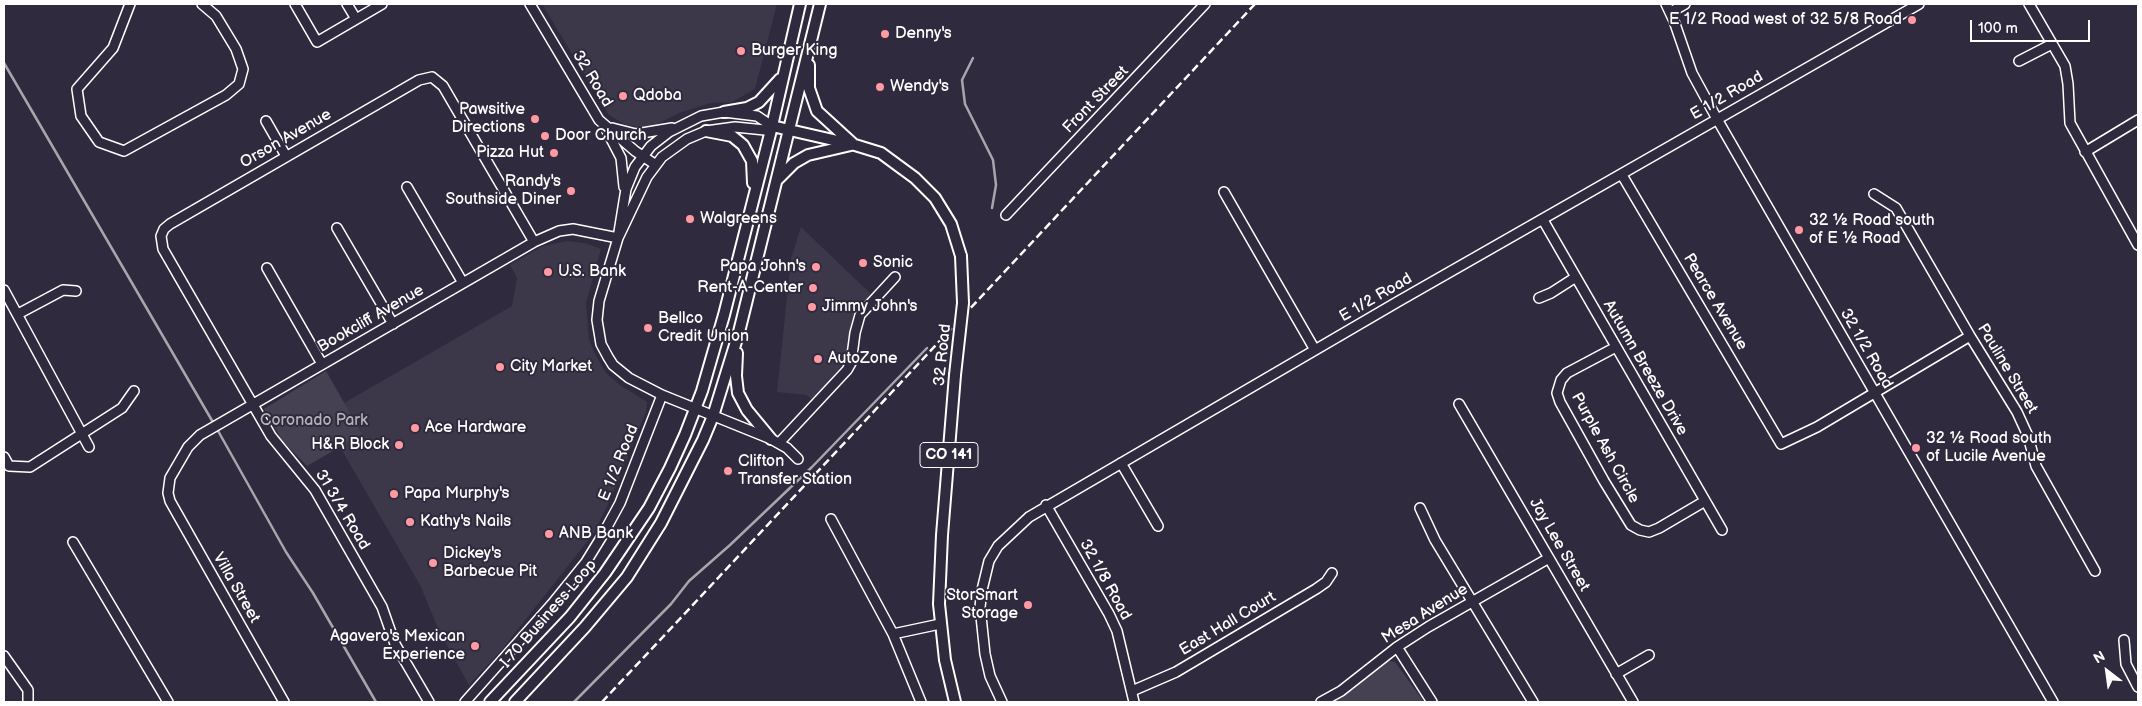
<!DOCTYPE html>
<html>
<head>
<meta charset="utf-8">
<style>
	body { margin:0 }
	#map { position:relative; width:2142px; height:706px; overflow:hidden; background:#2f2a3d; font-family:"Balsamiq Sans",sans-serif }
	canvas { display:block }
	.frame { position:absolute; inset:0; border:5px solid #fff; pointer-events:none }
	.north { position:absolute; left:2082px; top:646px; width:50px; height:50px; -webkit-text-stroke:4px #2f2a3d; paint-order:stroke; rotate:330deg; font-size:14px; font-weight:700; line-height:20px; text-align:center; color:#fff }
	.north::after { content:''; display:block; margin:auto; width:18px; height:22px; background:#fff; clip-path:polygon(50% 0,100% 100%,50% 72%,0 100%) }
	.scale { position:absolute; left:1970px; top:20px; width:120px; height:22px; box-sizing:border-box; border:2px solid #fff; border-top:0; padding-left:6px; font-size:15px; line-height:18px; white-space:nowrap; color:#fff; -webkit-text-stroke:4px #2f2a3d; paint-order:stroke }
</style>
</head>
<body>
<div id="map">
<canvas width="2142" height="706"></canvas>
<div class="frame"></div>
<div class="north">N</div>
<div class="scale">100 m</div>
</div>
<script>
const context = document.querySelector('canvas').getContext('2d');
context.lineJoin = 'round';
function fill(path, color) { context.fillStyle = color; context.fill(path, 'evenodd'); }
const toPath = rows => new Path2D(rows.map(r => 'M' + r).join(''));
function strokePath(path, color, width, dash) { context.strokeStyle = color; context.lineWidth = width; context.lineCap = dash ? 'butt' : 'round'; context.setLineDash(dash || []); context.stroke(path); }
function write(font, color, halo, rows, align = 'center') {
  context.font = font + ' "Balsamiq Sans",sans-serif'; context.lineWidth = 4; context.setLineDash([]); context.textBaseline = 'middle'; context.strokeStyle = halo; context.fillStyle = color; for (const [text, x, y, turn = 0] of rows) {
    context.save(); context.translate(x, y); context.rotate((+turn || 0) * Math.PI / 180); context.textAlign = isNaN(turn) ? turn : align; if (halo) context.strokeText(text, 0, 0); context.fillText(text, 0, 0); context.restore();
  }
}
const built = toPath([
	[542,4,777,4,755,89,732,102,711,103,679,113,656,125,643,128,626,125,609,115],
	[801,227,871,294,859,309,851,325,846,361,812,400,806,395,777,392,791,259],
	[567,241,585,243,601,249,586,303,589,339,594,352,606,373,620,385,647,402,646,412,610,500,594,533,500,652,469,685,440,633,420,585,340,447,362,434,344,403,512,306,517,278,510,265,543,246]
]);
const green = toPath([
	[326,371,362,434,307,466,282,440,264,409],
	[1389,661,1395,662,1424,702,1334,702]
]);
const stream = toPath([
	[973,58,962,80,965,104,993,160,996,185,992,208],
	[4,63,214,424],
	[217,429,286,552,313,593,376,702],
	[574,702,671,604,689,581,730,545,812,467,927,348]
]);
const minor = toPath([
	[130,4,113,48,77,89,81,116,99,142,124,151,226,95,239,84,243,69,236,49,216,16,202,4],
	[295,4,317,42,382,4],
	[347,4,356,19],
	[530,4,599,120,635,151,656,165],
	[1666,4,1674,21,1692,73,1717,119,2053,702],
	[2029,4,2065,66,2068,84,2070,123,2138,245],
	[1671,12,1685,4],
	[2019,61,2052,44],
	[266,121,286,156],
	[612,128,636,134,672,128],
	[607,131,621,158,624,187],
	[2085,152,2138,120],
	[1622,175,1781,444,1817,427,1970,336],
	[407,187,463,283],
	[1224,192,1315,350],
	[1874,194,1896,208,1970,336,2017,412,2028,436,2036,466,2095,571],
	[1006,215,1205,4],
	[1543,220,1722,530],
	[337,228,393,324],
	[618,238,626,189,635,167,651,146,669,132,701,116,724,112,757,116,772,126,765,130,735,127,706,131,687,139,662,157,647,177,618,238,599,301,597,320,601,344,608,357,613,365,629,378,662,395,771,439,787,448,798,459],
	[267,268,322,364],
	[4,290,89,447],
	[1539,298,1551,293,1576,277],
	[18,314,63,290,76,291],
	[1616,347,1567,373,1561,380,1557,393,1560,402,1604,481,1631,525,1640,530,1649,532,1659,528,1705,501],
	[1459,404,1633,702],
	[779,443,847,370,851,363,855,333,860,315,895,277],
	[4,457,9,466,30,467,122,408,134,391],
	[1121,463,1158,526],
	[1046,505,1109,614,1117,631,1134,702],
	[1420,508,1435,540,1533,702],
	[831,519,893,634,921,702],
	[73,542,168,702],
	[893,634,940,624],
	[2124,640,2126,664,2138,687],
	[1397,647,1432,702],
	[4,656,28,690,28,702],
	[1616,674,1649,655],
	[1132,691,1176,672,1316,589,1326,582,1332,573],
	[284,702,170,501,168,493,170,478,188,447,200,435,534,242,559,231,573,229,618,238],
	[429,702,395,644,382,607,315,490,271,436,163,249,161,236,164,229,170,224,419,80,432,77,443,86,534,242],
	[465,702,552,604,586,562,602,536,620,503,662,395],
	[1002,702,990,676,985,654,980,607,982,590,989,561,998,546,1029,517,1399,301,1919,4],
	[1321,702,1341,691,1397,647,1428,627,1549,558]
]);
const major = toPath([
	[809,65,809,88,817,111,852,143],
	[724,112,747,108,759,102,780,79],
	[772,126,855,145,881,153,915,178,935,198,951,224,961,256],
	[706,131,732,136,743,145,752,161,753,183],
	[778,179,794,163,808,155,851,145],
	[737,353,736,376,738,393,747,410,771,439],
	[490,702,570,617,605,573,649,508,670,468,685,435,702,391,724,315,772,126,800,4],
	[515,702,585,627,627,577,661,523,703,440,713,416,739,332,820,4],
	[955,702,945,660,939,604,942,535,955,375]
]);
const rail = toPath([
	[602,702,1255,4]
]);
const majorBridge = toPath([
	[955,375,963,303,961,256]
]);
const markers = [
	[1912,20,5,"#ff9aa2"],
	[885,34,5,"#ff9aa2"],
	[741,51,5,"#ff9aa2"],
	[880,87,5,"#ff9aa2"],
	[623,96,5,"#ff9aa2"],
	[535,119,5,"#ff9aa2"],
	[545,136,5,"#ff9aa2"],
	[554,153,5,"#ff9aa2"],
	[571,191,5,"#ff9aa2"],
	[690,219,5,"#ff9aa2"],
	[1799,230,5,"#ff9aa2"],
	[863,263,5,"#ff9aa2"],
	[816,267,5,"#ff9aa2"],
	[548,272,5,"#ff9aa2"],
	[813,288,5,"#ff9aa2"],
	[812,307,5,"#ff9aa2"],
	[648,328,5,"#ff9aa2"],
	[818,359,5,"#ff9aa2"],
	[500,367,5,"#ff9aa2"],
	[415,428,5,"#ff9aa2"],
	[399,445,5,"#ff9aa2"],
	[1916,448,5,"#ff9aa2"],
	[728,471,5,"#ff9aa2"],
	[394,494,5,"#ff9aa2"],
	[410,522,5,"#ff9aa2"],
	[549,534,5,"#ff9aa2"],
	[433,563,5,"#ff9aa2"],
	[1028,605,5,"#ff9aa2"],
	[475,646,5,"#ff9aa2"]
];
const shields = [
	[949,455,58]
];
const shieldNames = [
	["CO 141",949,455]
];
const poiNames = [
	["E 1/2 Road west of 32 5/8 Road",1902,20,"right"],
	["Denny's",895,34],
	["Burger King",751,51],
	["Wendy's",890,87],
	["Qdoba",633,96],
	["Pawsitive",525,110,"right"],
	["Directions",525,128,"right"],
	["Door Church",555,136],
	["Pizza Hut",544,153,"right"],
	["Randy's",561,182,"right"],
	["Southside Diner",561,200,"right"],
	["Walgreens",700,219],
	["32 ½ Road south",1809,221],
	["of E ½ Road",1809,239],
	["Sonic",873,263],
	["Papa John's",806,267,"right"],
	["U.S. Bank",558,272],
	["Rent-A-Center",803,288,"right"],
	["Jimmy John's",822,307],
	["Bellco",658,319],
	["Credit Union",658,337],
	["AutoZone",828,359],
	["City Market",510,367],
	["Ace Hardware",425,428],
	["32 ½ Road south",1926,439],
	["of Lucile Avenue",1926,457],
	["H&R Block",389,445,"right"],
	["Clifton",738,462],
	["Transfer Station",738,480],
	["Papa Murphy's",404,494],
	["Kathy's Nails",420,522],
	["ANB Bank",559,534],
	["Dickey's",443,554],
	["Barbecue Pit",443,572],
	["StorSmart",1018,596,"right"],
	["Storage",1018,614,"right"],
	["Agavero's Mexican",465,637,"right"],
	["Experience",465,655,"right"]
];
const streetNames = [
	["32 Road",592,79,59],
	["E 1/2 Road",1727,96,-30],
	["Front Street",1096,100,-46],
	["Orson Avenue",286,139,-30],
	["E 1/2 Road",1376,298,-30],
	["Pearce Avenue",1715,302,59],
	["Bookcliff Avenue",371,319,-30],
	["32 1/2 Road",1866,349,60],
	["32 Road",943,355,-84],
	["Autumn Breeze Drive",1645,368,60],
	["Pauline Street",2007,369,59],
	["Purple Ash Circle",1605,448,61],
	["E 1/2 Road",619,463,-68],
	["31 3/4 Road",342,510,59],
	["Jay Lee Street",1559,545,60],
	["32 1/8 Road",1105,580,61],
	["Villa Street",236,588,60],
	["I 70 Business Loop",549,614,-49],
	["Mesa Avenue",1425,614,-32],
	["East Hall Court",1228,624,-31]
];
const parkNames = [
	["Coronado Park",314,421]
];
fill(built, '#3c3749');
fill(green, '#464152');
strokePath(stream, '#a7a6ad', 2.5);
strokePath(minor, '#fff', 12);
strokePath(major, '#fff', 14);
strokePath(minor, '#2f2a3d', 9);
strokePath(major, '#2f2a3d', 10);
strokePath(rail, '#fff', 2.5, [8, 4]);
strokePath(majorBridge, '#fff', 14, []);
strokePath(majorBridge, '#2f2a3d', 10);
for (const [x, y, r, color] of markers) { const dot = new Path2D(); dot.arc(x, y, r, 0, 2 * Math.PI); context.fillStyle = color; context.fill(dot); strokePath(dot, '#2f2a3d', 2); }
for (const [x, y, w] of shields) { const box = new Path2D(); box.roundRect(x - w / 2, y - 12.5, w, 25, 4); context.fillStyle = '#2f2a3d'; context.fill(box); strokePath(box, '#fff', 1); }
write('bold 15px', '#fff', null, shieldNames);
write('16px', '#fff', '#2f2a3d', poiNames, 'left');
write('16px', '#fff', '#2f2a3d', streetNames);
write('16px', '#b5b3ba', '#2f2a3d', parkNames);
</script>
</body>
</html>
